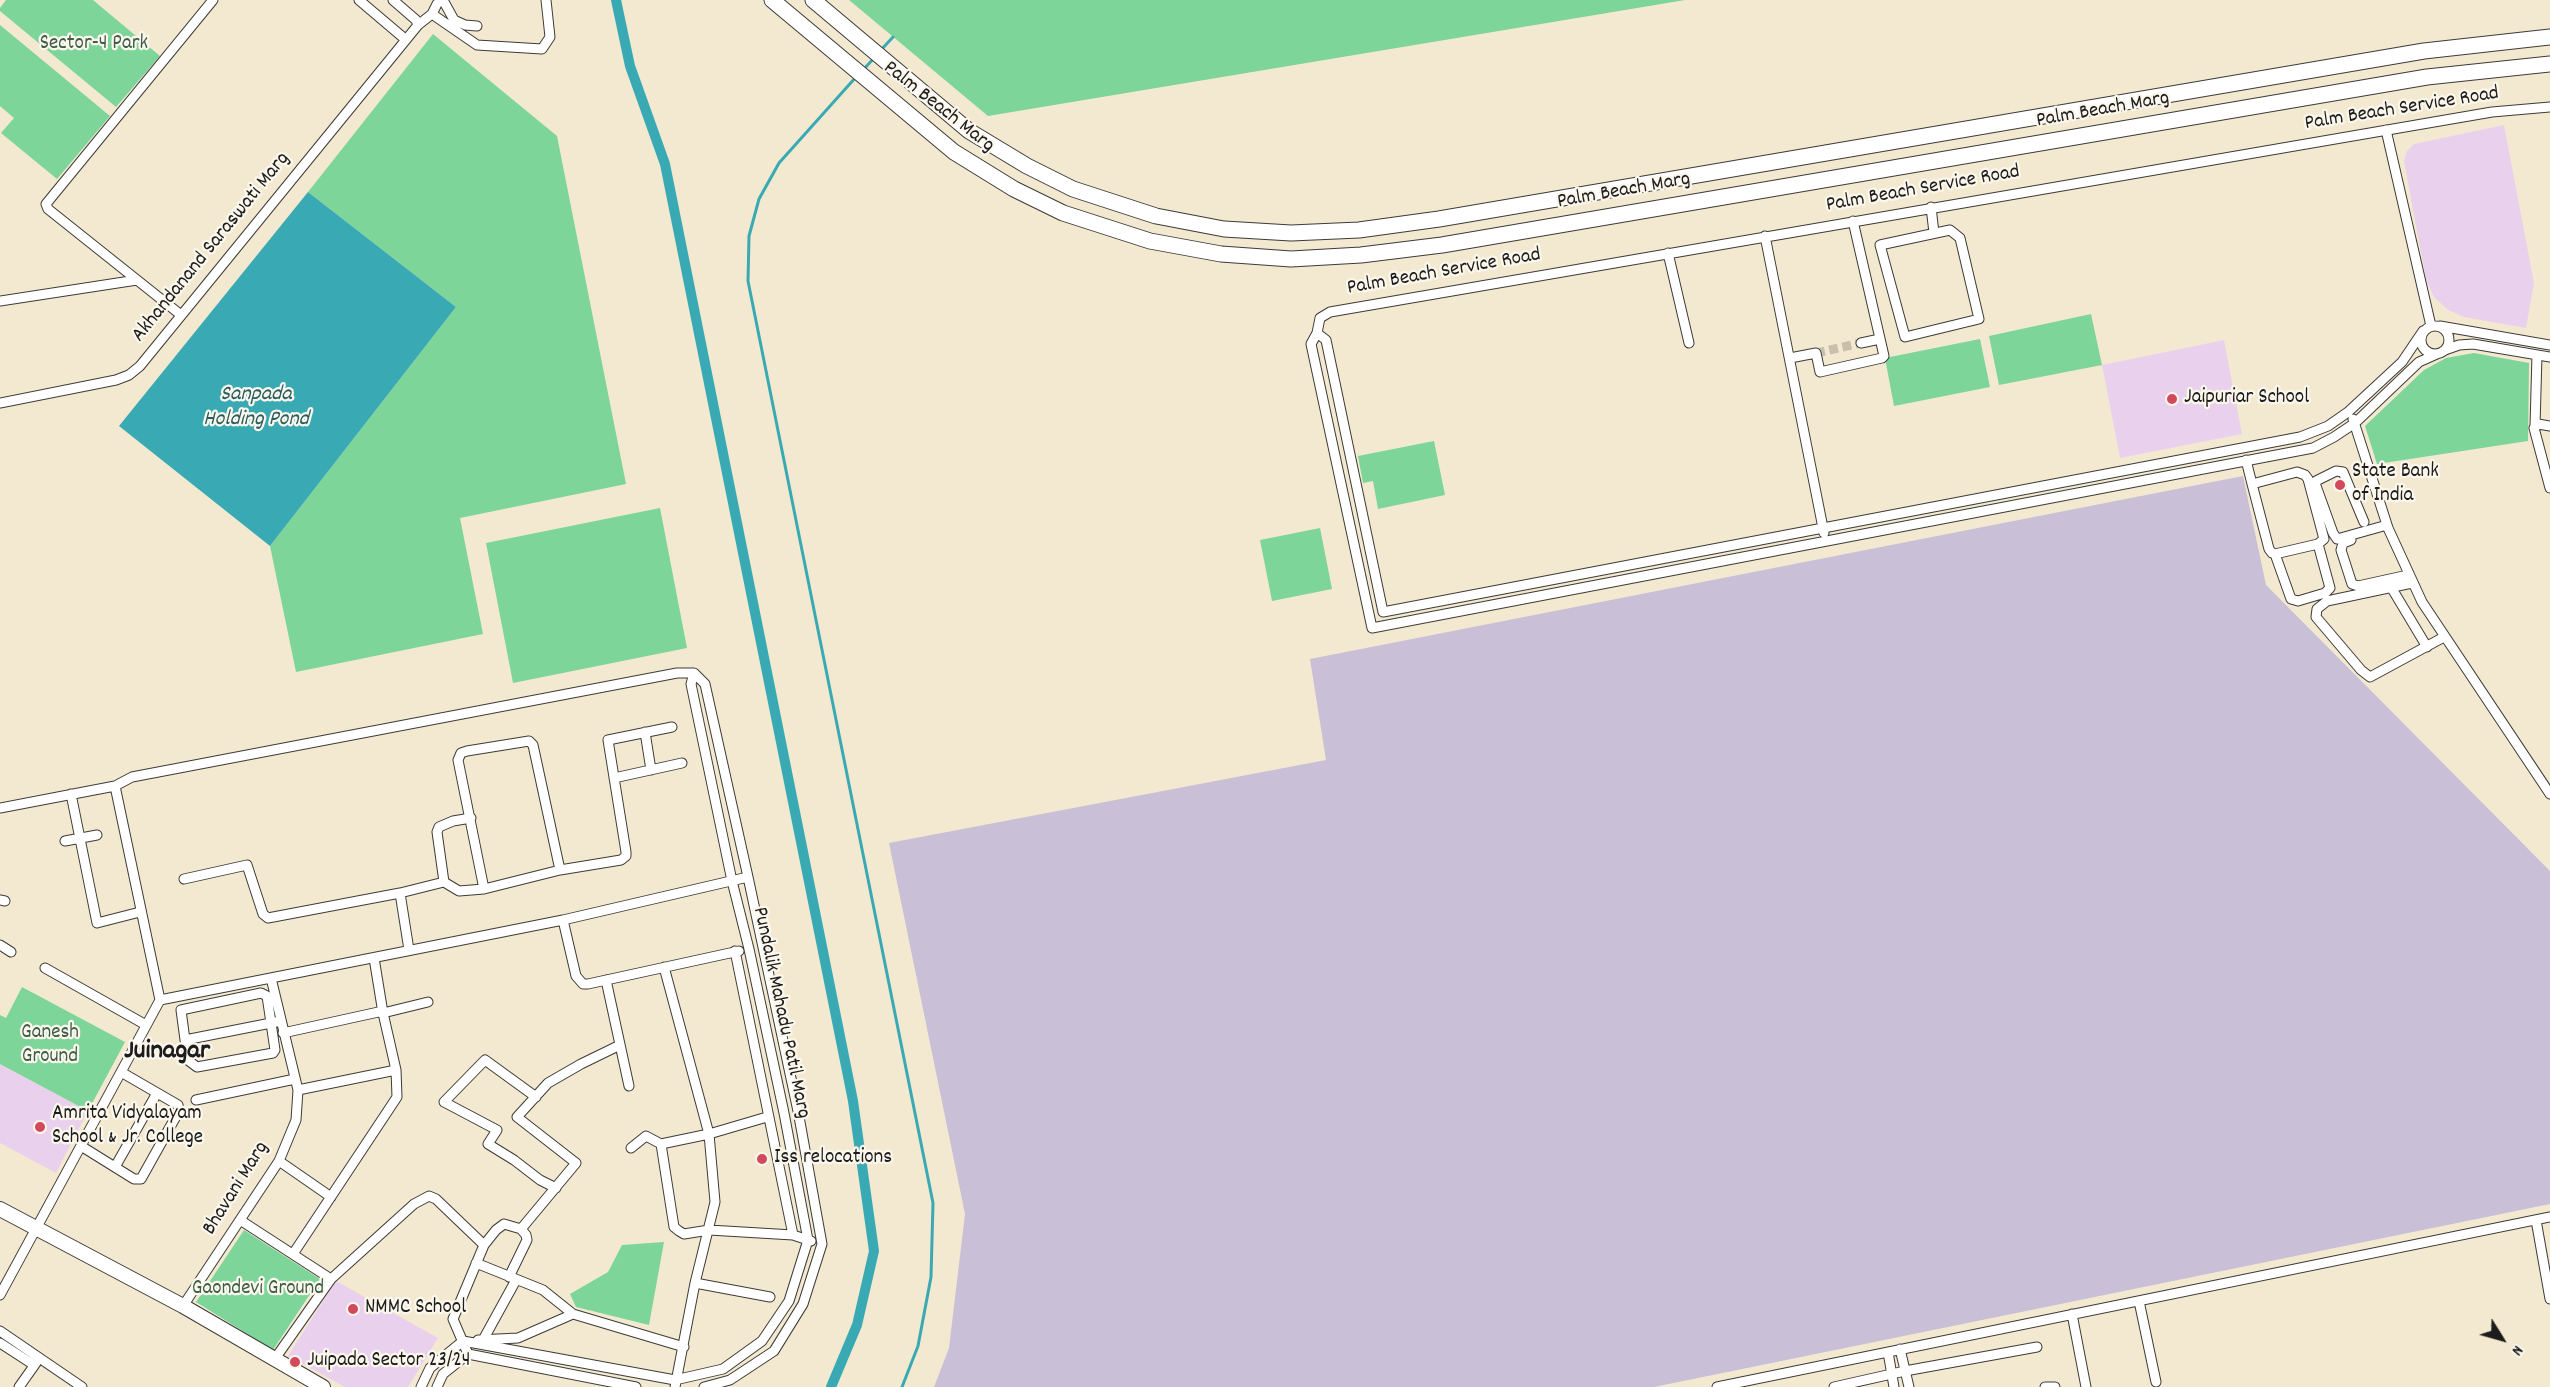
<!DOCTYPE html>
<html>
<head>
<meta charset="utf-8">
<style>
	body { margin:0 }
	#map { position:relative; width:2550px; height:1387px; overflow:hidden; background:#f3e9d1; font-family:Dekko,sans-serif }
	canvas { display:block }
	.north { position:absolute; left:2472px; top:1309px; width:60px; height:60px; -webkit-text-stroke:4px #fbf7ec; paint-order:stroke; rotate:127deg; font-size:16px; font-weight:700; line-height:24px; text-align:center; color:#1c1c1c }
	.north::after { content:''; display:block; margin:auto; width:21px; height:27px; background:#1c1c1c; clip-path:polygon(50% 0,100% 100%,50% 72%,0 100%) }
</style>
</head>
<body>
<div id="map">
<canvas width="2550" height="1387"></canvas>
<div class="north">N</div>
</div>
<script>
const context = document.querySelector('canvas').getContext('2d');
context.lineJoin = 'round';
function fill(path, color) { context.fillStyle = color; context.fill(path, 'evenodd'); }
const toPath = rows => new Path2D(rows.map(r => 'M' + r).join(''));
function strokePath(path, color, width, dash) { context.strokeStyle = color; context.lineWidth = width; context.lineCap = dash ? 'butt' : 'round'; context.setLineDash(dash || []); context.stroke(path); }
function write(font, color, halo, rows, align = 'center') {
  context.font = font + ' Dekko,sans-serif'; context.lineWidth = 4.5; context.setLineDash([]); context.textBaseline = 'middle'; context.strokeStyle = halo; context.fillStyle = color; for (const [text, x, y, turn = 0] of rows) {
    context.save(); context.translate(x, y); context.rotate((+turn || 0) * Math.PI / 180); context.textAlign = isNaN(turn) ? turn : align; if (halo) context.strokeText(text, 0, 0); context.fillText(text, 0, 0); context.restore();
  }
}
const built = toPath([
	[2504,125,2534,283,2526,328,2464,317,2448,310,2434,297,2426,280,2404,161,2407,151,2414,144],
	[2224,340,2242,434,2120,458,2102,365],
	[0,1064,88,1111,56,1173,0,1143],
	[336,1281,438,1338,408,1387,345,1387,288,1356]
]);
const industrial = toPath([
	[2243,476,2266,585,2550,871,2550,1204,1654,1387,934,1387,949,1348,965,1214,889,843,1326,760,1310,659]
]);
const green = toPath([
	[6,0,93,0,160,56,116,107,0,11,0,8],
	[849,0,1685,0,988,116],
	[0,25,110,116,57,179,1,133,14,118,0,106],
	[433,34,557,136,626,484,460,518,483,634,296,672,270,546,456,307,308,192],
	[2091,314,2102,365,1999,385,1989,336],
	[1980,339,1990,387,1894,406,1885,358],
	[2474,353,2529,363,2528,441,2377,464,2365,426,2424,370,2446,358],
	[1434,441,1445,495,1378,509,1373,481,1363,483,1358,456],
	[660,508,687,648,513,683,486,543],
	[1320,528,1332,589,1272,601,1260,540],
	[22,987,125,1042,88,1111,0,1064,0,1015,6,1018],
	[244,1230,320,1279,273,1350,196,1302],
	[664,1242,649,1325,576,1307,570,1294,608,1272,622,1245]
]);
const water = toPath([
	[308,192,456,307,270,546,119,426]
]);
const stream = toPath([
	[881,50,893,37],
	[863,70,875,57],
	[856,77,779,163,759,199,749,236,748,281,933,1203,931,1277,918,1346,902,1387]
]);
const canal = toPath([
	[616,0,630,66,665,164,853,1101,874,1251,857,1325,831,1387]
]);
const streetTunnel = toPath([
	[1816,353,1861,343]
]);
const street = toPath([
	[359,0,405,39],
	[443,0,454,20,465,25,477,26],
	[432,14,477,45,542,49,550,37,546,0],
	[418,25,432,14,437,4],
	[2386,130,2431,326],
	[1931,207,1934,233],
	[1950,230,1960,238,1979,319,1905,337,1880,245,1950,230],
	[1765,236,1824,533],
	[1668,253,1689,343],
	[0,301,137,280],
	[181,315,48,209,46,204,213,0],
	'2421 340a14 14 0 1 1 28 0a14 14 0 1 1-28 0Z',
	[2440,326,2550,345],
	[2423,331,2402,362,2348,412,2328,426,2300,437,1383,612,1326,340,1317,333,1311,344,1372,628,2313,448,2334,437,2355,423,2419,362,2437,354],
	[1317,333,1320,318,1330,312,2492,112,2550,107],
	[1861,343,1880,339],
	[2445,350,2459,345,2473,344,2550,357],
	[1790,358,1816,353,1820,372,1882,358,1884,356,1853,221],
	[0,403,116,380,129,375,140,366,418,25,416,20,393,0],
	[2353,419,2388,528,2422,602,2550,794],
	[2535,426,2537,355],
	[2550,426,2538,424,2534,428,2550,488],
	[2246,460,2252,484,2269,549,2272,553,2275,554,2318,544,2324,539,2308,479,2305,475,2297,472,2252,484],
	[2364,522,2343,472,2336,471,2316,481,2315,483,2333,533,2337,539,2387,525],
	[2351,540,2343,543,2341,550,2352,584,2358,586,2408,575],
	[2275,554,2291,599,2298,601,2325,593,2330,588,2318,544],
	[2412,583,2327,601,2317,609,2316,617,2361,670,2370,677,2444,637],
	[2391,587,2427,647],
	[694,673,705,684,748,877,798,1111,822,1244,803,1304,774,1351,730,1380,704,1387],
	[645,732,651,770],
	[614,778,682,763],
	[115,786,160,1000],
	[71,794,97,923,140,912],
	[0,808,115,786,132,777,677,673,694,673],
	[65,841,97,835],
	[184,879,247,865,263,914,268,918,400,893],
	[444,882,437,832,439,827,453,821,471,818],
	[484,889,458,760,461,753,467,751,529,741,533,745,560,870],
	[0,900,5,901],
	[563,920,576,976,583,984,588,984,739,951],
	[0,945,11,952],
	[409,950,400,893,444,882,459,891,484,889,560,870,621,860,626,856,626,852,608,740,672,727],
	[735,951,793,1235],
	[664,967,709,1134,715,1202,695,1283,675,1387],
	[45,968,146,1025],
	[606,980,629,1086],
	[383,1013,428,1002],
	[283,1033,383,1011],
	[185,1040,189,1061,197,1067,273,1053,275,1050,267,996,261,993,181,1010,185,1040,271,1023,281,1021],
	[298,1090,396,1070],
	[536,1097,485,1060,444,1102,497,1130,488,1144,514,1160,540,1180,556,1188],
	[196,1100,295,1079],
	[661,1144,674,1227,679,1231,684,1234,709,1230,793,1235,811,1241],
	[81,1146,134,1179,141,1179,179,1111,178,1105,121,1072],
	[631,1148,646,1136,661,1144,709,1134,767,1117],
	[279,1161,331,1197],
	[115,1167,157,1093],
	[240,1220,331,1279],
	[2536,1220,2550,1299],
	[484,1245,496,1230,504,1224,521,1229,576,1163,517,1117,548,1083,581,1064,620,1045],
	[293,1254,397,1097,396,1070,383,1013,374,958],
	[476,1263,543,1290,573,1314,684,1347],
	[509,1277,527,1240,526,1235,521,1229],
	[695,1283,770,1297],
	[0,1295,160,1000,563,920,748,877],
	[2139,1301,2156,1382],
	[183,1306,279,1161,296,1120,298,1090,271,978],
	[2072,1314,2086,1387],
	[0,1331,82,1387],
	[478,1340,518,1338,573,1314],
	[483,1340,516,1280],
	[0,1343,34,1365],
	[1900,1349,1909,1387],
	[1888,1352,1894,1387],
	[274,1360,331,1279,414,1204,429,1196,436,1199,484,1245,453,1319,468,1354],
	[19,1387,36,1363],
	[421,1387,430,1368,463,1341,675,1380,723,1369,762,1341,789,1301,808,1240,784,1113,749,949,732,881,691,684,694,673],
	[437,1387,443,1374,468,1354,636,1387],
	[1717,1387,2550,1217],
	[1834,1387,1905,1371,2037,1347],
	[2045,1387,2055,1387]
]);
const secondary = toPath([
	[0,1209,183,1306,323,1387]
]);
const primary = toPath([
	[772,0,954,152,1014,189,1063,213,1150,241,1221,254,1291,259,1361,255,1442,245,2427,77,2550,64],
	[813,0,969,131,1027,166,1073,189,1156,216,1224,229,1291,233,1359,230,1439,219,2424,51,2550,37]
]);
const markers = [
	[2172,399,6,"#d1495b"],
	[2340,485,6,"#d1495b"],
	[40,1127,6,"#d1495b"],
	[762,1159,6,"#d1495b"],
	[353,1309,6,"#d1495b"],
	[295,1362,6,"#d1495b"]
];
const parkNames = [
	["Sector-4 Park",94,45],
	["Ganesh",50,1034],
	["Ground",50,1058],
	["Gaondevi Ground",258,1290]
];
const streetNames = [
	["Palm Beach Marg",938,108,38],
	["Palm Beach Service Road",2402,110,-9],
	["Palm Beach Marg",2103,111,-10],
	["Palm Beach Service Road",1923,190,-10],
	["Palm Beach Marg",1624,192,-10],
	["Akhandanand Saraswati Marg",212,248,-51],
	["Palm Beach Service Road",1444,273,-10],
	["Pundalik Mahadu Patil Marg",780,1013,78],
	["Bhavani Marg",237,1189,-58]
];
const poiNames = [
	["Jaipuriar School",2184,399],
	["State Bank",2352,473],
	["of India",2352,497],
	["Amrita Vidyalayam",52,1115],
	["School & Jr. College",52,1139],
	["Iss relocations",774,1159],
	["NMMC School",365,1309],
	["Juipada Sector 23/24",307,1362]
];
const waterNames = [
	["Sanpada",256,396],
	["Holding Pond",256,421]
];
const districtNames = [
	["Juinagar",167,1053]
];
fill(built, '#e9d1ed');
fill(industrial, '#c9bfd7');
fill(green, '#7dd59a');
fill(water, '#39aab3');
strokePath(stream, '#39aab3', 3);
strokePath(canal, '#39aab3', 10);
strokePath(streetTunnel, '#c8c0ad', 9, [9, 4.5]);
strokePath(street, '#3c3b37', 11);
strokePath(secondary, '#3c3b37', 16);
strokePath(primary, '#3c3b37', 17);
strokePath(street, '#fff', 9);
strokePath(secondary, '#fff', 14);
strokePath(primary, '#fff', 15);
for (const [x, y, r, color] of markers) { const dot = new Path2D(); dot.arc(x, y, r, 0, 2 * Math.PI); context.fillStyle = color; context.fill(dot); strokePath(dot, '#fbf7ec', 2); }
write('21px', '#3e5d48', '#fbf7ec', parkNames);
write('21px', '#1c1c1c', '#fbf7ec', streetNames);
write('21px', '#1c1c1c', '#fbf7ec', poiNames, 'left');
write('italic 22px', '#295c60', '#fbf7ec', waterNames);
write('bold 27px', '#1c1c1c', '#fbf7ec', districtNames);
</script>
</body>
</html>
